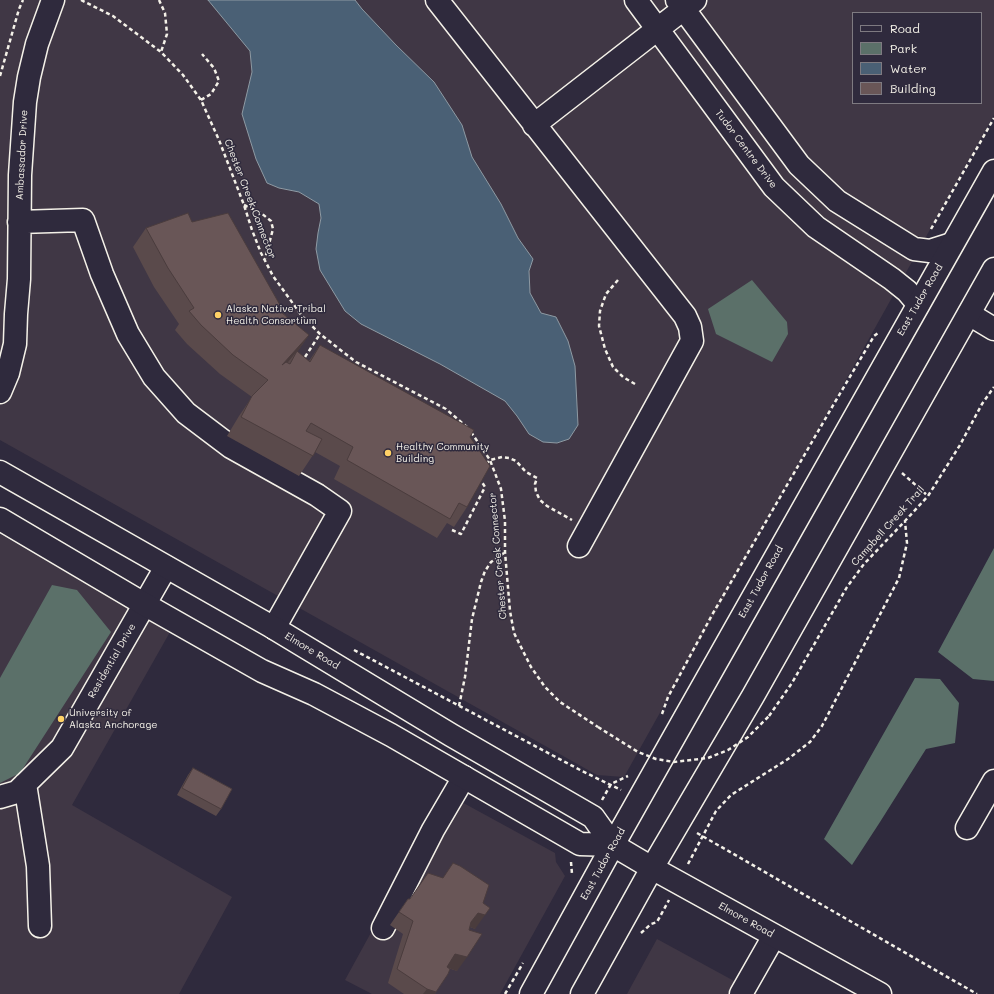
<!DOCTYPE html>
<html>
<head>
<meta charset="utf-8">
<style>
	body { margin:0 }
	#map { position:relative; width:994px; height:994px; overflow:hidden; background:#2f2a3d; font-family:Mali,sans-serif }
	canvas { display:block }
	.legend { position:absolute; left:852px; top:12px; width:130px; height:92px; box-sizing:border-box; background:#2f2a3d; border:1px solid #7e7a81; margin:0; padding:5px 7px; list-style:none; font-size:12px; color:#f4f1e8 }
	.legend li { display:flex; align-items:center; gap:8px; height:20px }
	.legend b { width:20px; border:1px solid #7e7a81 }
</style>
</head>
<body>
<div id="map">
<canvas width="994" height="994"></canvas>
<ul class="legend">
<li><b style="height:5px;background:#2f2a3d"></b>Road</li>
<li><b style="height:11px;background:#5b7069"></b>Park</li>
<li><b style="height:11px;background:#4a6075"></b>Water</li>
<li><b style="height:11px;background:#695657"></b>Building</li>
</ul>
</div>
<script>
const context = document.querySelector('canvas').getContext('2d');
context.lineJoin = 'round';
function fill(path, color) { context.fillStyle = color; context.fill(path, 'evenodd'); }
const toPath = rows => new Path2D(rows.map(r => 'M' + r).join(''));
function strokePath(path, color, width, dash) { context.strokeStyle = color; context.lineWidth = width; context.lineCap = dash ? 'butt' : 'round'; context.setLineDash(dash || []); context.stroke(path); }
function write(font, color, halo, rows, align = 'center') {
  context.font = font + ' Mali,sans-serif'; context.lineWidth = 3; context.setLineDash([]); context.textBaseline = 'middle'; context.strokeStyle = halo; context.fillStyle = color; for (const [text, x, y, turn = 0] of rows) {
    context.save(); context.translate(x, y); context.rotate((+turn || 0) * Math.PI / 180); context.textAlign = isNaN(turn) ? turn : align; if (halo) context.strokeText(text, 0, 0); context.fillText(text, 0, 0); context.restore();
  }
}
const built = toPath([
	[0,0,994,0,994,115,624,777,597,775,0,440],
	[853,13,981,13,981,103,853,103],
	[0,534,170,632,72,805,232,897,179,994,0,994],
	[447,794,555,853,556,862,565,876,500,994,372,994,345,980],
	[657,939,758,994,627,994]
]);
const green = toPath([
	[752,280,787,322,788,334,772,362,716,334,708,309],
	[994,548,994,681,973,679,938,652],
	[52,585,77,590,111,632,20,773,0,783,0,678],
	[915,678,940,679,959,703,955,743,926,749,880,822,852,865,824,839]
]);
const water = toPath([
	[208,0,355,0,362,9,396,45,434,82,462,125,472,157,501,204,518,238,533,259,529,271,530,293,541,313,556,317,568,341,575,366,578,425,569,439,557,443,543,442,529,434,517,416,505,401,440,364,361,324,345,311,320,270,316,249,318,233,321,218,319,204,299,192,279,188,267,183,256,159,242,114,252,72,250,51,208,0]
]);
const path = toPath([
	[81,0,113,16,161,52,183,75,201,100,219,140,244,205,252,230,261,253,273,276,302,316,320,334,356,362,446,409,468,428],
	[159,0,165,13,167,34,161,52],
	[0,76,19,9,23,0],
	[201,100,211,94,219,81,214,68,202,54],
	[244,205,261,213,271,221,273,229,265,259],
	[931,229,994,118],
	[618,280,606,294,600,311,599,326,605,349,613,367,623,377,635,384],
	[305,357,320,334],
	[471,432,490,460,501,489,505,521,505,552,510,611,514,633,531,667,545,687,560,702,598,727],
	[486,464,490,460,502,457,509,458,516,461,526,472,537,478,535,484,536,492,540,500,547,506,572,520],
	[902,473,928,496],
	[452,530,461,534,485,487,480,479],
	[354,650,582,771,621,790],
	[459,706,465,677,472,619,481,582,485,571,491,562,504,553],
	[662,714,668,697,712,615,835,402,874,336,878,333],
	[769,716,792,683,847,587,864,564,905,521,928,496,960,445,982,404,994,387],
	[602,800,611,784,628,776],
	[697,833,977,994],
	[571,862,572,874],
	[688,864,716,811,731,795,788,759,810,742,822,726,899,578,907,543,905,521],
	[641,933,651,924,657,922,669,900],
	[505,994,523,963]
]);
const minor = toPath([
	[437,0,685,316,690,327,692,341,579,546],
	[636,0,774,187,816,227,892,279,907,291,918,304],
	[677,0,799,165,837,201,914,249,930,251,952,244],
	[534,125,695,0],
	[19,222,83,220,102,274,128,334,154,377,186,413,231,447,317,495,340,511,274,628],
	[969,314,994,329],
	[0,392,8,373,15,344,16,314,19,279,20,175,25,102,29,77,37,44,53,0],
	[25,784,38,866,40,926],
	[0,797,17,792,62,748,166,567],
	[967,828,994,781],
	[383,928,433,830,464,777],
	[741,994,774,936]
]);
const major = toPath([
	[0,472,274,628,451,735,593,817,613,845,652,868,880,994],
	[0,519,144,604,262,671,314,694,391,735,580,844,613,845],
	[531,994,613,845,994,171],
	[582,994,652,868,753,696,994,269]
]);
const pathBridge = toPath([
	[598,727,638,752,656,759,674,762,708,758,728,750,748,737,769,716]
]);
const wall = toPath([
	[192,222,280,305,278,309,309,335,297,352,309,361,320,345,470,437,467,507,454,527,447,523,437,538,334,479,340,466,315,452,299,476,227,436,239,416,252,397,220,374,187,344,175,330,179,324,154,287,133,247,146,228],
	[193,768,221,809,216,816,177,795,188,775],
	[408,899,483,903,475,929,470,927,457,971,448,968,435,994,404,994,388,983,403,934,390,925]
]);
const shadedWall = toPath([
	[309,335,296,354,297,351,293,356,269,385,282,365],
	[478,913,485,915,475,929,468,926],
	[455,954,467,957,457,971,446,967],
	[427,989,436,992,435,994,423,994]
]);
const building = toPath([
	[188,213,192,222,228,213,280,305,276,308,309,335,282,365,286,362,290,364,297,351,310,362,320,345,474,430,470,437,490,466,467,507,459,503,450,519,347,460,353,447,311,423,306,431,322,439,313,456,241,417,252,396,268,380,233,355,201,325,189,311,194,308,168,268,146,228,188,213],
	[193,768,232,789,221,809,182,788,193,768],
	[453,863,460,866,489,885,483,903,490,908,485,915,478,913,471,922,469,930,482,934,467,957,455,954,447,967,450,969,448,974,436,992,427,989,397,969,413,921,399,912,408,899,410,899,428,873,443,878,453,863]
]);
const markers = [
	[218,315,4,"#ffd166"],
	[388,453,4,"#ffd166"],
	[61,719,4,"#ffd166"]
];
const streetNames = [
	["Tudor Centre Drive",746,149,53],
	["Ambassador Drive",22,155,-87],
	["Chester Creek Connector",250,199,69],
	["East Tudor Road",920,300,-60],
	["Campbell Creek Trail",888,526,-48],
	["Chester Creek Connector",498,556,-95],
	["East Tudor Road",761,582,-61],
	["Elmore Road",312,651,31],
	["Residential Drive",112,661,-60],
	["East Tudor Road",603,864,-61],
	["Elmore Road",746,920,29]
];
const poiNames = [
	["Alaska Native Tribal",226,309],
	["Health Consortium",226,321],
	["Healthy Community",396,447],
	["Building",396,459],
	["University of",69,713],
	["Alaska Anchorage",69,725]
];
fill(built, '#403745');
fill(green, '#5b7069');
fill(water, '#4a6075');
strokePath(water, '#8e9aa3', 1);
strokePath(minor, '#f4f1e8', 25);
strokePath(major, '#f4f1e8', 25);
strokePath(path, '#f4f1e8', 2.5, [4, 3]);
strokePath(minor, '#2f2a3d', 22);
strokePath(major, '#2f2a3d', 22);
strokePath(pathBridge, '#f4f1e8', 2.5, [4, 3]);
fill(wall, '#5a4a4b');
fill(shadedWall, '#4a3c3d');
fill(building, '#695657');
strokePath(building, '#4a3c3d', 1);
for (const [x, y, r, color] of markers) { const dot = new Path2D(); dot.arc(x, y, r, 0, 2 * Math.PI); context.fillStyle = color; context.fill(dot); strokePath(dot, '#2f2a3d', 1.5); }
write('10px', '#f4f1e8', '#2f2a3d', streetNames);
write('10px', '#f4f1e8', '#2f2a3d', poiNames, 'left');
</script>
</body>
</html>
